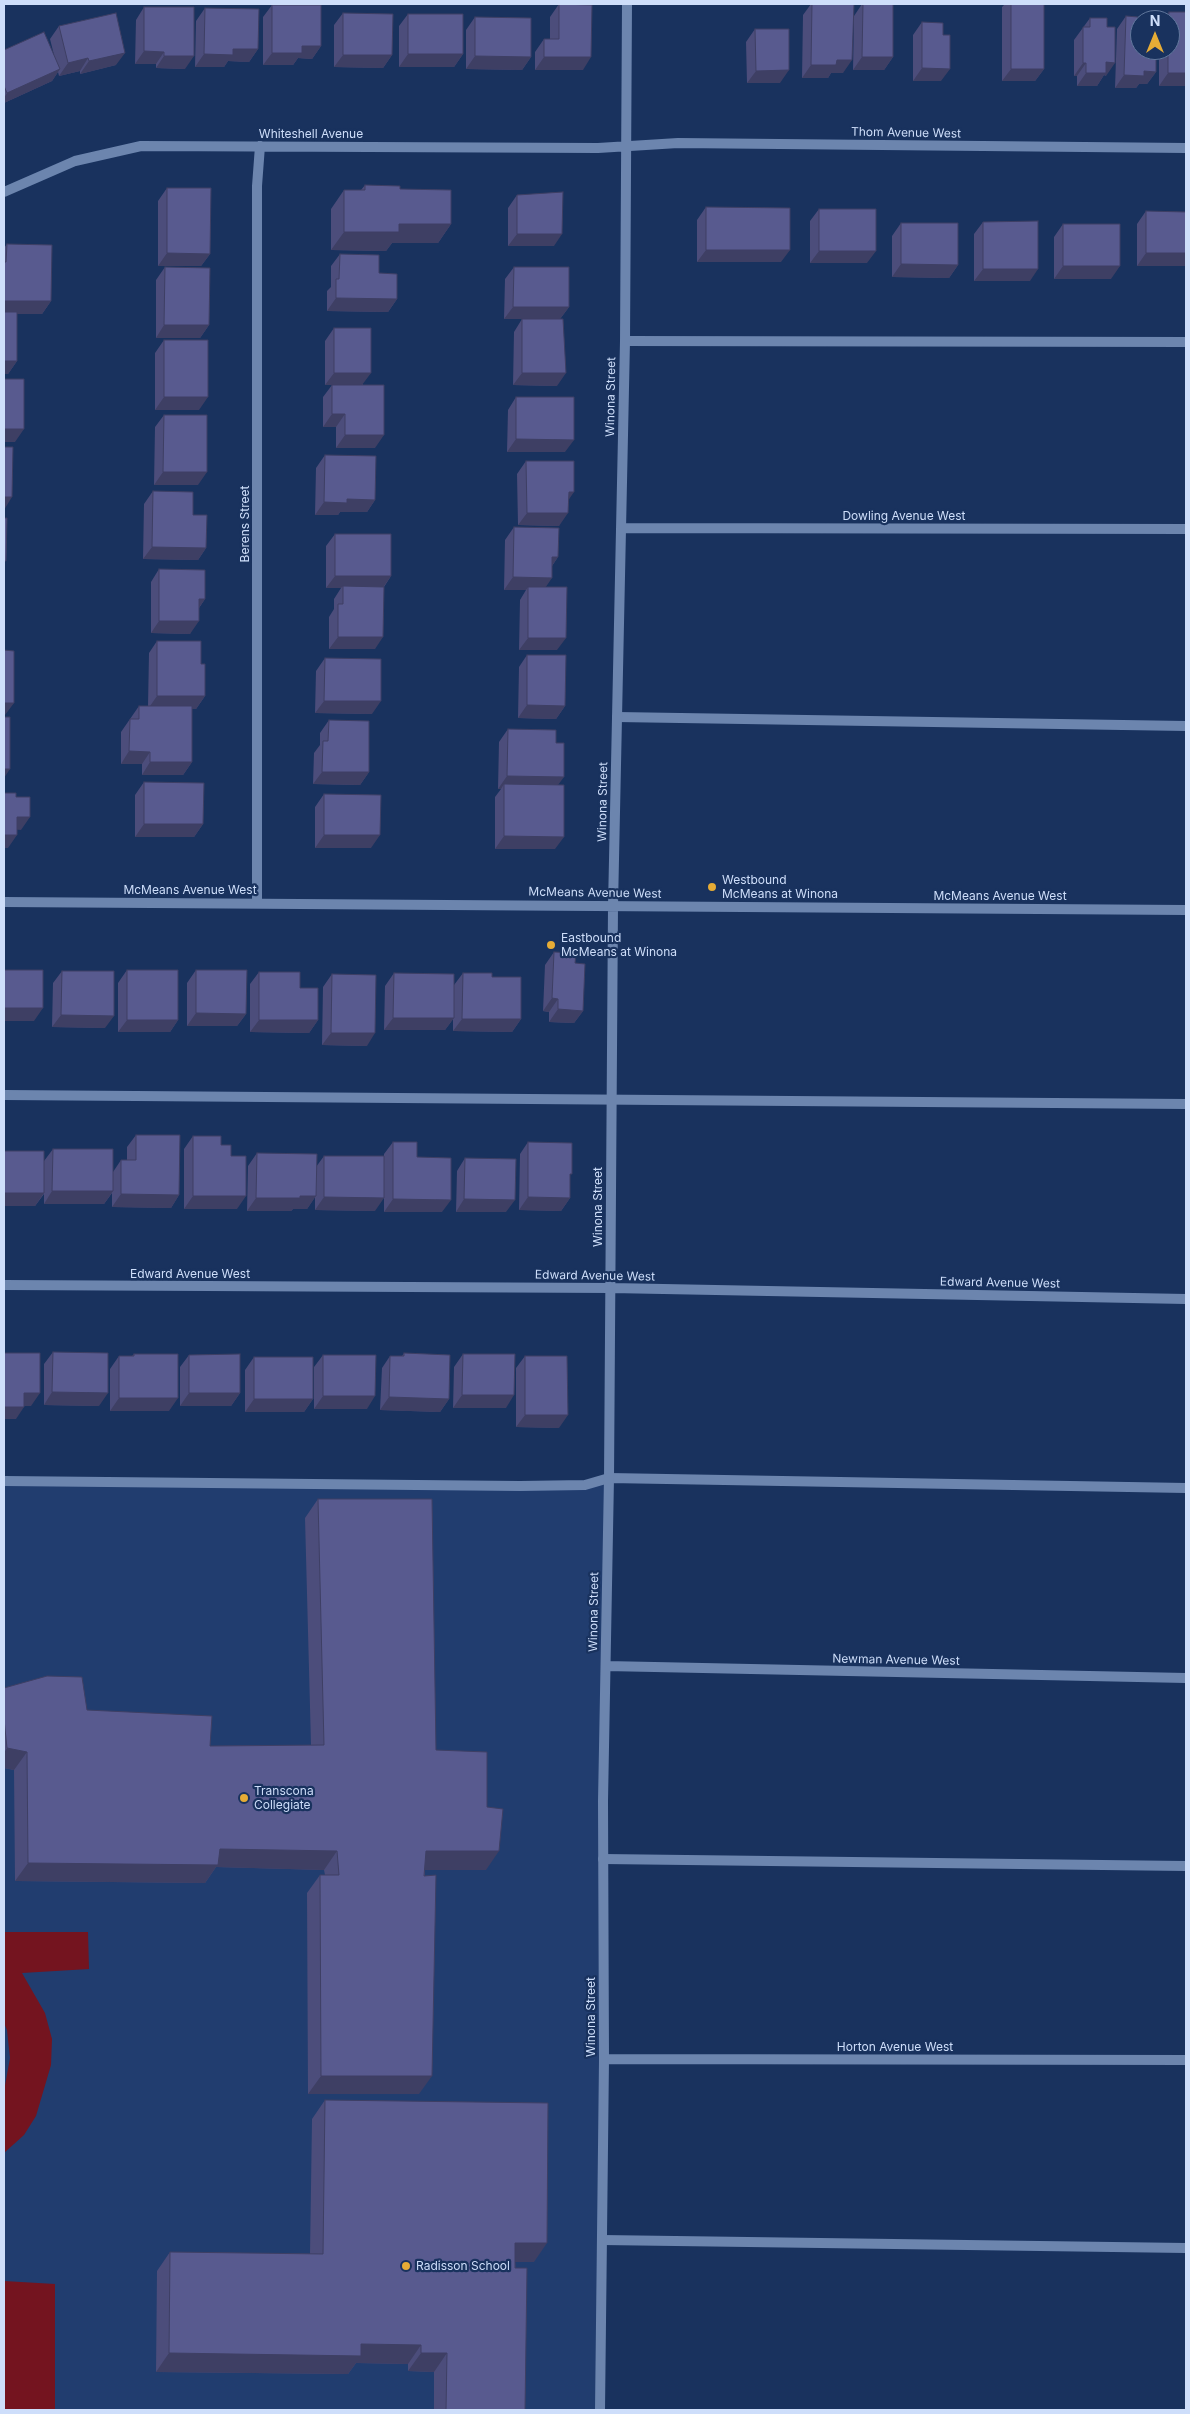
<!DOCTYPE html>
<html>
<head>
<meta charset="utf-8">
<style>
	body { margin:0 }
	#map { position:relative; width:1190px; height:2414px; overflow:hidden; background:#19325e; font-family:Inter,sans-serif }
	canvas { display:block }
	.frame { position:absolute; inset:0; border:5px solid #cedefa; pointer-events:none }
	.north { position:absolute; left:1130px; top:10px; width:50px; height:50px; box-sizing:border-box; background:#19325e; border:1px solid #61779c; border-radius:50%; rotate:0deg; font-size:14px; font-weight:700; line-height:20px; text-align:center; color:#cedefa }
	.north::after { content:''; display:block; margin:auto; width:18px; height:22px; background:#e6ac36; clip-path:polygon(50% 0,100% 100%,50% 72%,0 100%) }
</style>
</head>
<body>
<div id="map">
<canvas width="1190" height="2414"></canvas>
<div class="frame"></div>
<div class="north">N</div>
</div>
<script>
const context = document.querySelector('canvas').getContext('2d');
context.lineJoin = 'round';
function fill(path, color) { context.fillStyle = color; context.fill(path, 'evenodd'); }
const toPath = rows => new Path2D(rows.map(r => 'M' + r).join(''));
function strokePath(path, color, width, dash) { context.strokeStyle = color; context.lineWidth = width; context.lineCap = dash ? 'butt' : 'round'; context.setLineDash(dash || []); context.stroke(path); }
function write(font, color, halo, rows, align = 'center') {
  context.font = font + ' Inter,sans-serif'; context.lineWidth = 4.5; context.setLineDash([]); context.textBaseline = 'middle'; context.strokeStyle = halo; context.fillStyle = color; for (const [text, x, y, turn = 0] of rows) {
    context.save(); context.translate(x, y); context.rotate((+turn || 0) * Math.PI / 180); context.textAlign = isNaN(turn) ? turn : align; if (halo) context.strokeText(text, 0, 0); context.fillText(text, 0, 0); context.restore();
  }
}
const built = toPath([
	[609,1478,600,2410,4,2410,4,1481,520,1486]
]);
const green = toPath([
	[4,1932,88,1932,89,1969,22,1973,45,2013,52,2039,51,2065,36,2116,24,2135,4,2153,4,2091,10,2058,7,2030,4,2023],
	[4,2281,55,2284,55,2410,4,2409]
]);
const lane = toPath([
	[625,341,1186,342],
	[617,717,1186,726],
	[4,1095,1186,1104],
	[4,1481,520,1486,585,1485,609,1478,1186,1488],
	[603,1859,1186,1866],
	[602,2240,1186,2248]
]);
const street = toPath([
	[4,192,75,161,141,146,598,148,678,143,1186,148],
	[621,528,1186,529],
	[4,902,1186,910],
	[257,903,257,186,260,146],
	[4,1285,611,1288,1186,1299],
	[606,1666,1186,1678],
	[604,2059,1186,2060],
	[600,2410,604,2059,603,1801,609,1478,613,906,625,341,627,4]
]);
const wall = toPath([
	[559,4,583,70,535,70,535,52,544,39,550,39,550,17],
	[811,4,854,4,843,73,831,73,828,78,802,78,803,15],
	[862,4,893,57,884,70,853,70,854,16],
	[1005,4,1044,4,1044,69,1035,81,1002,81,1002,7],
	[272,5,321,46,312,59,298,58,293,65,263,65,263,17],
	[144,7,185,69,156,68,156,64,135,64,136,20],
	[205,8,258,49,249,62,228,61,224,67,195,67,196,21],
	[1169,12,1186,86,1159,86,1159,50,1170,50,1170,20,1163,20],
	[343,13,392,55,383,68,334,67,334,25],
	[408,14,463,54,454,67,399,67,399,26],
	[1126,16,1137,21,1156,72,1147,84,1139,84,1136,88,1115,88,1117,29],
	[475,17,531,57,522,70,466,69,466,30],
	[1090,18,1106,76,1104,75,1097,86,1077,86,1077,76,1074,76,1074,40],
	[922,22,941,81,913,81,913,35],
	[59,26,116,65,80,74,80,71,59,76,58,72,52,81,4,103,4,50,54,55,50,39],
	[755,29,780,83,747,83,746,42],
	[365,185,400,189,451,224,438,243,392,243,386,251,331,250,331,209,344,190,361,190],
	[167,188,210,254,201,266,158,266,158,201],
	[517,195,554,246,508,246,508,208],
	[706,207,781,262,697,262,697,220],
	[819,209,867,263,810,263,810,221],
	[1146,211,1186,266,1137,266,1137,224],
	[983,222,1030,281,974,281,974,234],
	[901,223,958,265,949,278,892,277,892,236],
	[1063,224,1111,279,1054,279,1054,237],
	[7,244,51,301,42,314,17,314,17,361,8,374,4,374,4,248],
	[340,254,379,273,397,299,388,312,327,311,327,291,331,287,331,266],
	[165,267,209,325,200,338,156,338,156,280],
	[514,267,569,307,560,319,557,386,513,385,514,332,522,319,504,319,505,279],
	[334,328,363,385,375,448,336,448,336,427,323,427,323,397,332,385,325,385,325,341],
	[164,340,199,410,155,410,155,353],
	[516,397,565,452,507,452,508,410],
	[164,415,198,485,154,485,155,427],
	[325,455,375,500,367,512,340,512,338,515,315,515,316,468],
	[526,461,568,500,559,526,518,525,517,474],
	[153,491,193,515,206,548,198,560,143,559,144,504],
	[514,527,558,557,552,566,545,587,557,650,519,650,520,600,526,590,504,590,505,540],
	[335,534,391,576,384,587,375,649,329,649,329,617,334,609,334,599,341,588,326,588,326,546],
	[159,569,205,599,199,608,190,634,151,633,151,582],
	[157,641,201,664,205,696,196,709,192,709,192,762,183,775,142,775,142,764,121,764,121,732,139,706,148,706,149,653],
	[527,655,565,706,556,719,518,718,519,667],
	[325,658,372,714,315,713,316,671],
	[329,720,369,772,360,785,313,784,314,753,320,745,320,733],
	[508,729,556,743,558,785,555,849,495,849,495,797,501,789,498,789,499,742],
	[144,782,203,824,194,837,135,837,135,795],
	[324,794,371,848,315,848,315,807],
	[554,952,575,963,583,1011,574,1023,549,1022,549,1012,543,1011,545,965],
	[127,970,178,1020,170,1032,118,1032,118,983],
	[196,970,246,1014,237,1026,187,1026,187,983],
	[62,971,105,1028,52,1027,53,983],
	[259,972,318,1020,309,1033,250,1032,250,984],
	[394,973,454,985,463,973,492,977,521,1019,512,1032,453,1031,453,1019,445,1030,384,1030,385,986],
	[332,974,367,1046,322,1045,323,987],
	[136,1135,179,1195,171,1208,112,1207,112,1193,104,1204,44,1204,44,1194,35,1206,4,1206,44,1161,53,1149,113,1172,121,1160,127,1160,127,1147],
	[193,1136,221,1145,231,1156,237,1209,184,1209,184,1149],
	[393,1142,417,1157,442,1212,384,1212,384,1154],
	[528,1142,570,1176,570,1198,561,1211,519,1210,520,1154],
	[257,1153,316,1167,324,1156,375,1211,315,1210,315,1197,307,1209,293,1209,291,1211,247,1211,248,1166],
	[465,1158,506,1212,456,1212,457,1171],
	[53,1352,99,1406,44,1405,44,1364],
	[404,1353,449,1399,440,1412,380,1410,382,1368,390,1356,402,1356],
	[134,1354,169,1411,110,1411,110,1369,119,1356,132,1356],
	[463,1354,506,1408,453,1408,454,1367],
	[189,1355,240,1393,231,1406,180,1406,180,1367],
	[323,1355,367,1409,314,1409,314,1367],
	[525,1356,559,1428,516,1427,516,1368],
	[254,1357,313,1399,304,1412,245,1412,245,1370],
	[318,1499,436,1750,486,1870,425,1870,419,2094,308,2094,307,1893,320,1875,325,1875,324,1870,216,1867,205,1883,15,1881,14,1770,4,1768,4,1688,87,1710,210,1746,311,1745,305,1518],
	[325,2100,534,2262,515,2262,525,2410,434,2410,434,2372,408,2371,408,2364,356,2363,348,2374,156,2372,157,2271,170,2252,310,2254,312,2119]
]);
const shadedWall = toPath([
	[302,46,321,46,312,59,298,58,293,65,263,65,272,53],
	[233,49,258,49,249,62,228,61,224,67,195,67,204,54],
	[144,51,164,52,156,64,135,64],
	[125,53,116,65,80,74,89,61],
	[408,54,463,54,454,67,399,67],
	[343,55,392,55,383,68,334,67],
	[164,56,194,56,185,69,156,68],
	[475,56,531,57,522,70,466,69],
	[544,57,591,57,583,70,535,70],
	[862,57,893,57,884,70,853,70],
	[88,58,80,71,59,76,68,63],
	[837,60,852,60,843,73,831,73,828,78,802,78,811,65],
	[1106,62,1115,63,1106,76,1104,75,1097,86,1077,86,1086,73],
	[1083,63,1086,63,1077,76,1074,76],
	[922,68,950,69,941,81,913,81],
	[60,69,52,81,4,103,4,98,7,93],
	[1011,69,1044,69,1035,81,1002,81],
	[789,70,780,83,747,83,756,71],
	[1144,71,1156,72,1147,84,1139,84,1136,88,1115,88,1124,75],
	[1168,73,1186,73,1186,86,1159,86],
	[399,224,451,224,438,243,392,243,386,251,331,250,344,232],
	[517,234,562,234,554,246,508,246],
	[706,250,790,250,781,262,697,262],
	[819,251,876,251,867,263,810,263],
	[167,253,210,254,201,266,158,266],
	[1146,253,1186,253,1186,266,1137,266],
	[901,264,958,265,949,278,892,277],
	[1063,266,1120,266,1111,279,1054,279],
	[983,269,1038,269,1030,281,974,281],
	[336,298,397,299,388,312,327,311],
	[4,301,51,301,42,314,4,314],
	[513,307,569,307,560,319,504,319],
	[164,325,209,325,200,338,156,338],
	[4,361,17,361,8,374,4,374],
	[334,373,371,373,362,385,325,385],
	[522,373,566,373,557,386,513,385],
	[164,397,208,397,199,410,155,410],
	[332,414,345,414,336,427,323,427],
	[4,429,24,429,15,442,4,442],
	[345,435,384,435,375,448,336,448],
	[516,439,574,440,565,452,507,452],
	[163,472,207,472,198,485,154,485],
	[569,492,574,492,565,505],
	[4,497,12,497,4,510],
	[347,499,375,500,367,512,340,512,338,515,315,515,324,502],
	[527,513,568,513,559,526,518,525],
	[152,547,206,548,198,560,143,559],
	[552,557,558,557,549,570],
	[335,576,391,576,382,589,343,586,341,588,326,588],
	[513,577,552,578,543,591,528,587,526,590,504,590],
	[199,599,205,599,196,612],
	[159,621,199,621,190,634,151,633],
	[338,637,383,637,375,649,329,649],
	[528,638,566,638,557,650,519,650],
	[157,696,205,696,196,709,148,709],
	[324,701,381,701,372,714,315,713],
	[4,703,14,703,5,715,4,715],
	[527,705,565,706,556,719,518,718],
	[129,751,150,752,142,764,121,764],
	[150,762,192,762,183,775,142,775],
	[4,769,10,769,4,778],
	[322,772,369,772,360,785,313,784],
	[507,776,564,777,555,789,504,784,501,789,498,789],
	[17,817,30,817,21,830,8,829],
	[144,824,203,824,194,837,135,837],
	[4,835,17,835,8,848,4,848],
	[324,835,380,835,371,848,315,848],
	[504,836,564,837,555,849,495,849],
	[552,998,558,999,549,1012,543,1011],
	[4,1008,43,1008,34,1021,4,1021],
	[558,1009,583,1011,574,1023,549,1022],
	[196,1013,246,1014,237,1026,187,1026],
	[61,1015,114,1016,105,1028,52,1027],
	[393,1018,454,1018,445,1030,384,1030],
	[462,1019,521,1019,512,1032,453,1031],
	[127,1020,178,1020,170,1032,118,1032],
	[259,1020,318,1020,309,1033,250,1032],
	[331,1033,375,1033,367,1046,322,1045],
	[52,1191,113,1191,104,1204,44,1204],
	[4,1193,44,1193,35,1206,4,1206],
	[121,1194,179,1195,171,1208,112,1207],
	[193,1196,246,1196,237,1209,184,1209],
	[300,1196,316,1196,307,1209,293,1209,291,1211,247,1211,256,1198],
	[324,1197,384,1198,375,1211,315,1210],
	[528,1197,570,1198,561,1211,519,1210],
	[393,1199,451,1200,442,1212,384,1212],
	[464,1199,515,1200,506,1212,456,1212],
	[52,1392,108,1393,99,1406,44,1405],
	[24,1393,40,1393,31,1406,16,1406],
	[189,1393,240,1393,231,1406,180,1406],
	[462,1395,514,1395,506,1408,453,1408],
	[323,1396,375,1396,367,1409,314,1409],
	[389,1397,449,1399,440,1412,380,1410],
	[119,1398,178,1398,169,1411,110,1411],
	[254,1399,313,1399,304,1412,245,1412],
	[4,1407,24,1407,16,1419,4,1419],
	[525,1415,568,1415,559,1428,516,1427],
	[7,1748,27,1752,14,1770,4,1768,4,1753],
	[220,1849,337,1851,324,1870,216,1867,205,1883,15,1881,28,1863],
	[426,1851,499,1851,486,1870,413,1870],
	[321,2076,432,2076,419,2094,308,2094],
	[515,2243,547,2243,534,2262,502,2262],
	[361,2344,421,2345,408,2364,356,2363,348,2374,156,2372,169,2353],
	[421,2353,447,2353,434,2372,408,2371]
]);
const building = toPath([
	[559,4,592,5,591,57,544,57,544,39,559,39,559,4],
	[812,4,854,4,852,60,837,60,836,65,811,65,812,4],
	[863,4,893,4,893,57,862,57,863,4],
	[1011,4,1044,4,1044,69,1011,69,1011,4],
	[272,5,321,5,321,46,302,46,302,53,272,53,272,5],
	[144,7,194,7,194,56,164,56,164,52,144,51,144,7],
	[205,8,259,9,258,49,233,49,233,55,204,54,205,8],
	[1169,12,1186,12,1186,73,1168,73,1168,50,1170,50,1170,20,1168,20,1169,12],
	[116,13,125,53,89,61,88,58,68,63,59,26,116,13],
	[343,13,393,14,392,55,343,55,343,13],
	[408,14,463,14,463,54,408,54,408,14],
	[1126,16,1138,17,1137,21,1140,21,1140,50,1156,50,1156,72,1144,71,1144,76,1124,75,1126,16],
	[475,17,531,18,531,57,475,56,475,17],
	[1090,18,1107,18,1107,27,1115,27,1115,63,1106,62,1106,73,1086,73,1086,63,1083,63,1083,27,1090,27,1090,18],
	[922,22,943,23,943,35,950,35,950,69,922,68,922,22],
	[755,29,789,29,789,70,756,71,755,29],
	[44,32,60,69,7,93,4,86,4,50,44,32],
	[365,185,400,186,400,189,451,190,451,224,399,224,399,232,344,232,344,190,365,190,365,185],
	[167,188,211,188,210,254,167,253,167,188],
	[563,192,562,234,517,234,517,195,563,192],
	[706,207,790,208,790,250,706,250,706,207],
	[819,209,876,209,876,251,819,251,819,209],
	[1146,211,1186,212,1186,253,1146,253,1146,211],
	[1038,221,1038,269,983,269,983,222,1038,221],
	[901,223,958,223,958,265,901,264,901,223],
	[1063,224,1120,224,1120,266,1063,266,1063,224],
	[7,244,52,245,51,301,4,301,4,262,6,262,7,244],
	[340,254,379,255,379,273,397,274,397,299,336,298,336,279,339,279,340,254],
	[165,267,210,268,209,325,164,325,165,267],
	[514,267,569,267,569,307,513,307,514,267],
	[4,312,17,312,17,361,4,361,4,312],
	[522,319,563,319,566,373,522,373,522,319],
	[334,328,371,328,371,373,334,373,334,328],
	[164,340,208,340,208,397,164,397,164,340],
	[4,379,24,379,24,429,4,429,4,379],
	[332,385,384,385,384,435,345,435,345,414,332,414,332,385],
	[516,397,574,397,574,440,516,439,516,397],
	[164,415,207,415,207,472,163,472,164,415],
	[4,447,13,447,12,497,4,497,4,447],
	[325,455,376,456,375,500,347,499,347,503,324,502,325,455],
	[526,461,574,461,574,492,569,492,568,513,527,513,526,461],
	[153,491,193,492,193,515,207,515,206,548,152,547,153,491],
	[4,518,7,518,6,561,4,561,4,518],
	[514,527,559,528,558,557,552,557,552,578,513,577,514,527],
	[335,534,391,534,391,576,335,576,335,534],
	[159,569,205,570,205,599,199,599,199,621,159,621,159,569],
	[343,586,384,587,383,637,338,637,338,604,343,604,343,586],
	[528,587,567,587,566,638,528,638,528,587],
	[157,641,201,641,201,664,205,664,205,696,157,696,157,641],
	[4,650,14,651,14,703,4,703,4,650],
	[527,655,566,655,565,706,527,705,527,655],
	[325,658,381,659,381,701,324,701,325,658],
	[139,706,192,706,192,762,150,762,150,752,129,751,130,719,139,719,139,706],
	[4,717,10,717,10,769,4,769,4,717],
	[329,720,369,721,369,772,322,772,323,741,328,741,329,720],
	[508,729,556,730,556,743,564,743,564,777,507,776,508,729],
	[144,782,204,783,203,824,144,824,144,782],
	[504,784,564,785,564,837,504,836,504,784],
	[4,793,16,793,16,797,30,797,30,817,17,817,17,835,4,835,4,793],
	[324,794,381,795,380,835,324,835,324,794],
	[554,952,576,953,575,963,585,964,583,1011,558,1009,558,999,552,998,554,952],
	[4,970,43,970,43,1008,4,1008,4,970],
	[127,970,178,970,178,1020,127,1020,127,970],
	[196,970,247,970,246,1014,196,1013,196,970],
	[62,971,114,971,114,1016,61,1015,62,971],
	[259,972,300,972,300,988,318,988,318,1020,259,1020,259,972],
	[394,973,454,974,454,1018,393,1018,394,973],
	[463,973,492,973,492,977,521,977,521,1019,462,1019,463,973],
	[332,974,376,975,375,1033,331,1033,332,974],
	[136,1135,180,1135,179,1195,121,1194,121,1160,136,1160,136,1135],
	[193,1136,221,1136,221,1145,231,1145,231,1156,246,1156,246,1196,193,1196,193,1136],
	[393,1142,417,1142,417,1157,451,1158,451,1200,393,1199,393,1142],
	[528,1142,572,1143,572,1174,570,1174,570,1198,528,1197,528,1142],
	[53,1149,113,1149,113,1191,52,1191,53,1149],
	[4,1151,44,1151,44,1193,4,1193,4,1151],
	[257,1153,317,1154,316,1196,300,1196,300,1198,256,1198,257,1153],
	[324,1156,384,1156,384,1198,324,1197,324,1156],
	[465,1158,516,1159,515,1200,464,1199,465,1158],
	[53,1352,108,1353,108,1393,52,1392,53,1352],
	[4,1353,40,1353,40,1393,24,1393,24,1407,4,1407,4,1353],
	[404,1353,450,1355,449,1399,389,1397,390,1356,404,1356,404,1353],
	[134,1354,178,1354,178,1398,119,1398,119,1356,134,1356,134,1354],
	[240,1354,240,1393,189,1393,189,1355,240,1354],
	[463,1354,515,1354,514,1395,462,1395,463,1354],
	[323,1355,376,1355,375,1396,323,1396,323,1355],
	[525,1356,567,1356,568,1415,525,1415,525,1356],
	[254,1357,313,1357,313,1399,254,1399,254,1357],
	[318,1499,432,1499,436,1750,487,1752,487,1807,503,1809,499,1851,426,1851,424,1876,436,1875,432,2076,321,2076,320,1875,339,1875,337,1851,220,1849,218,1865,28,1863,27,1752,7,1748,4,1719,4,1688,47,1676,82,1677,87,1710,212,1716,210,1746,324,1745,318,1499],
	[325,2100,548,2103,547,2243,515,2243,515,2268,527,2268,525,2410,446,2410,447,2353,421,2353,421,2345,361,2344,361,2356,169,2353,170,2252,323,2254,325,2100]
]);
const markers = [
	[712,887,5,"#e6ac36"],
	[551,945,5,"#e6ac36"],
	[244,1798,5,"#e6ac36"],
	[406,2266,5,"#e6ac36"]
];
const streetNames = [
	["Thom Avenue West",906,133,1],
	["Whiteshell Avenue",311,134],
	["Winona Street",611,397,-89],
	["Dowling Avenue West",904,516],
	["Berens Street",245,524,-90],
	["Winona Street",603,802,-89],
	["McMeans Avenue West",190,890],
	["McMeans Avenue West",595,893,1],
	["McMeans Avenue West",1000,896],
	["Winona Street",598,1207,-90],
	["Edward Avenue West",190,1274],
	["Edward Avenue West",595,1276,1],
	["Edward Avenue West",1000,1283,1],
	["Winona Street",594,1612,-89],
	["Newman Avenue West",896,1660,1],
	["Winona Street",591,2017,-90],
	["Horton Avenue West",895,2047]
];
const poiNames = [
	["Westbound",722,880],
	["McMeans at Winona",722,894],
	["Eastbound",561,938],
	["McMeans at Winona",561,952],
	["Transcona",254,1791],
	["Collegiate",254,1805],
	["Radisson School",416,2266]
];
fill(built, '#213d6f');
fill(green, '#74141f');
strokePath(lane, '#6c85ae', 10);
strokePath(street, '#6c85ae', 10);
fill(wall, '#4c4d7b');
fill(shadedWall, '#3e3f64');
fill(building, '#585a8f');
strokePath(building, '#3e3f64', 1);
for (const [x, y, r, color] of markers) { const dot = new Path2D(); dot.arc(x, y, r, 0, 2 * Math.PI); context.fillStyle = color; context.fill(dot); strokePath(dot, '#19325e', 2); }
write('12px', '#cedefa', '#19325e', streetNames);
write('12px', '#cedefa', '#19325e', poiNames, 'left');
</script>
</body>
</html>
